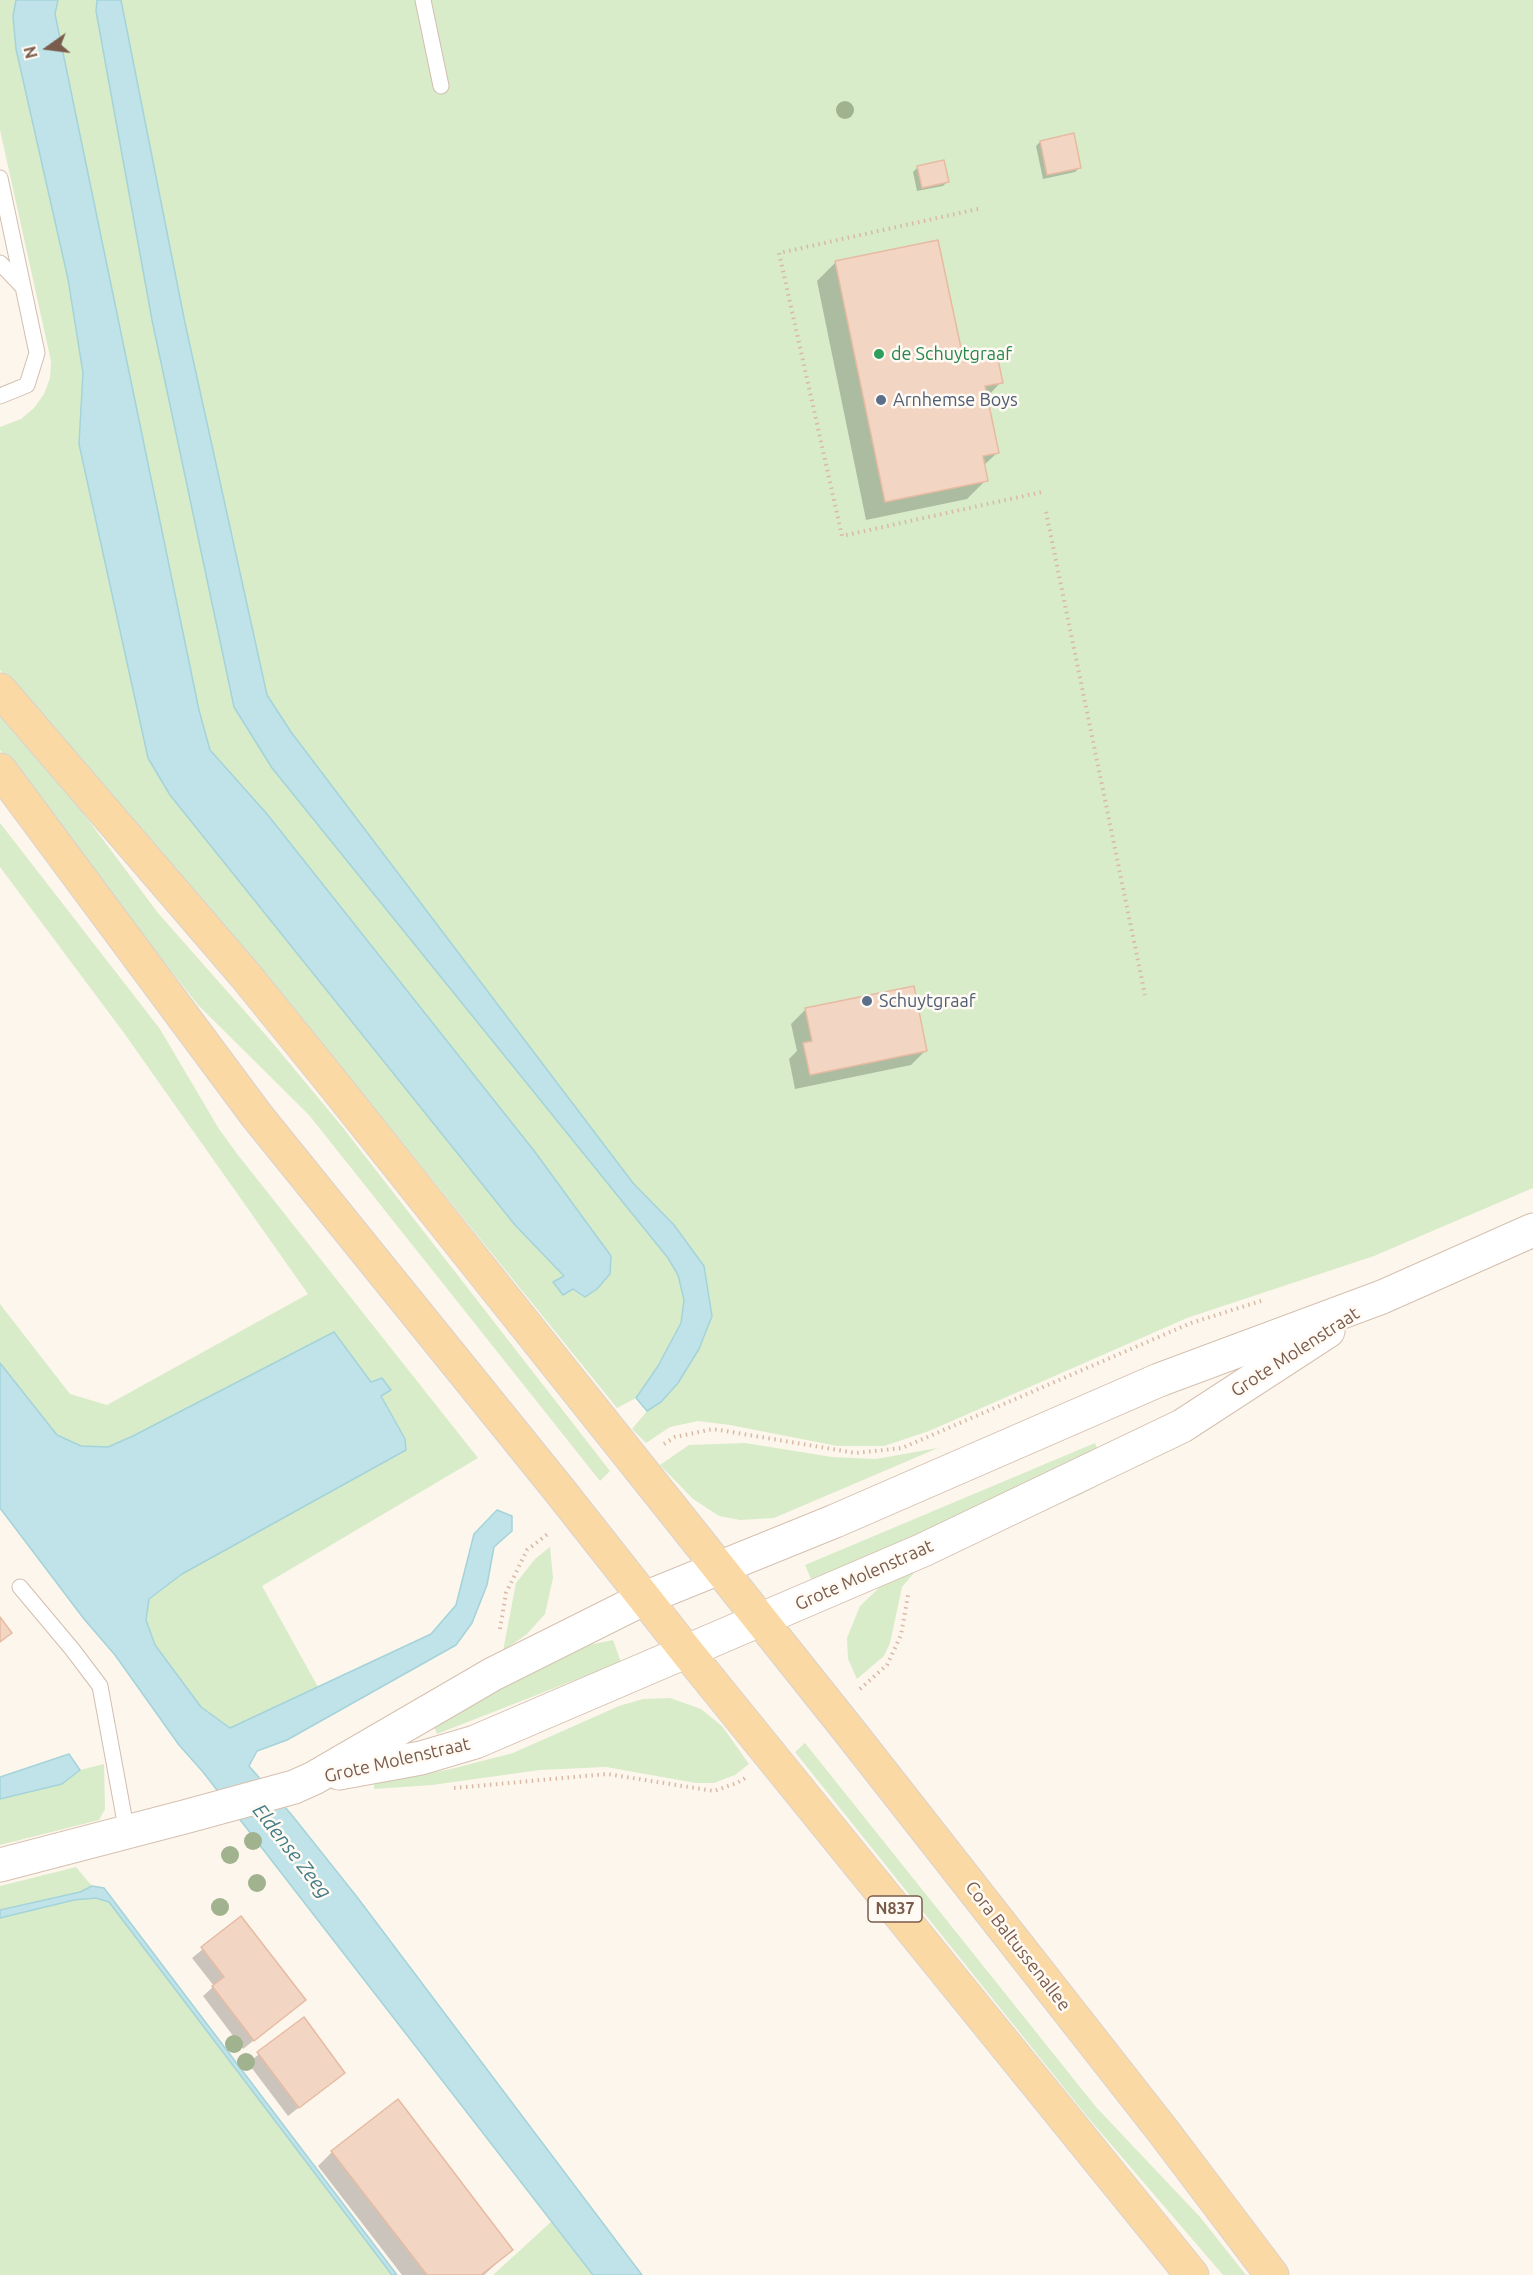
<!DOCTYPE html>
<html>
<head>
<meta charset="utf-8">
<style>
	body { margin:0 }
	#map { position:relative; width:1533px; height:2275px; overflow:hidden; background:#fdf6ec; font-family:Ubuntu,sans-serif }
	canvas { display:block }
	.north { position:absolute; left:18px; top:18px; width:60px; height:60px; -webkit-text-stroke:4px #fffaf3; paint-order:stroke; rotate:256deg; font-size:16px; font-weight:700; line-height:24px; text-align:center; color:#7a5c4d }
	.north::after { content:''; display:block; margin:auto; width:21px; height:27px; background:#7a5c4d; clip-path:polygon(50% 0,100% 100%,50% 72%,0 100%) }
</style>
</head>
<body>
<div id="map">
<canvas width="1533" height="2275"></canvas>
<div class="north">N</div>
</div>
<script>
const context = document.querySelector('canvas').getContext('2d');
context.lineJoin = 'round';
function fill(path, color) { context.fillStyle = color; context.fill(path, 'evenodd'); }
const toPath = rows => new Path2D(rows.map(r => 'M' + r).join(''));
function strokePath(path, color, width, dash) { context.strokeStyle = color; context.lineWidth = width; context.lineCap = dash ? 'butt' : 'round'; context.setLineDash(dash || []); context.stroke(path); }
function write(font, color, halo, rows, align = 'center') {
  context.font = font + ' Ubuntu,sans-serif'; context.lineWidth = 5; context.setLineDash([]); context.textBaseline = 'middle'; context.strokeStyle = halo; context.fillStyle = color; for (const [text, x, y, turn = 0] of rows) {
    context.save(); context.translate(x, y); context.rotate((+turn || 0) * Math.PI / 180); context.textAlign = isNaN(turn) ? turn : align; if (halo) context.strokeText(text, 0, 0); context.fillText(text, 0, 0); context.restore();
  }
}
const green = toPath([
	[0,0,16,0,13,17,16,49,68,279,83,373,79,444,148,758,170,795,515,1225,564,1276,553,1282,563,1295,573,1288,585,1296,597,1289,610,1274,267,814,210,750,199,710,55,14,58,0,97,0,96,11,152,320,234,707,668,1258,678,1275,684,1300,681,1323,658,1366,636,1398,617,1408,294,1009,0,670,0,427,21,419,34,408,44,394,50,378,51,361,0,130],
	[121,0,1533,0,1533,1188,1374,1256,1187,1318,929,1431,884,1446,837,1446,730,1425,698,1421,670,1427,646,1443,632,1429,647,1411,661,1402,712,1316,704,1266,674,1225,633,1183,291,732,267,695,185,323],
	[0,708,71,797,158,913,271,1041,340,1124,610,1471,600,1481,309,1115,198,1005,85,861,0,750],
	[0,823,160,1029,219,1129,238,1155,478,1458,262,1586,318,1687,230,1729,201,1707,155,1645,146,1620,149,1599,182,1574,405,1439,371,1382,133,1436,108,1447,81,1446,57,1435,0,1363,0,1304,70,1394,107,1405,308,1294,124,1033,0,867],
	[745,1443,832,1457,876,1459,938,1448,774,1518,740,1520,719,1516,693,1499,660,1465,689,1445],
	[1095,1443,1099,1454,1009,1499,811,1579,805,1565],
	[1175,1445,1082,1494,919,1567,902,1587,890,1643,884,1656,857,1679,848,1659,847,1638,860,1606,883,1584],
	[550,1547,553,1578,545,1614,527,1634,503,1651,516,1583,535,1559],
	[613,1640,621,1662,437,1734,433,1724,536,1668,589,1645],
	[670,1698,701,1709,722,1726,749,1764,735,1775,714,1783,696,1783,606,1767,540,1770,432,1785,374,1789,374,1784,451,1769,513,1753,619,1706,643,1699],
	[805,1743,1096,2107,1200,2217,1246,2275,1223,2275,1085,2114,795,1752],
	[104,1764,105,1809,99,1820,0,1845,0,1799,62,1784,80,1770],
	[76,1867,92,1886,80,1892,0,1910,0,1886],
	[96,1898,109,1902,392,2275,0,2275,0,1918,74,1900],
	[552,2221,593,2275,493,2275]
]);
const water = toPath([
	[16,0,58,0,55,14,199,710,210,750,267,814,535,1152,611,1256,610,1274,597,1289,585,1297,573,1289,563,1295,553,1282,564,1276,515,1225,170,795,148,758,79,444,83,373,68,279,16,49,13,16,16,0],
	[97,0,121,0,185,323,267,695,291,732,633,1183,674,1225,704,1266,712,1316,699,1349,678,1383,661,1402,647,1411,636,1398,658,1366,681,1323,684,1300,678,1275,668,1258,272,768,234,707,152,320,96,11,97,0],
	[334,1332,371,1382,382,1378,391,1390,381,1396,405,1439,406,1450,182,1574,149,1599,146,1620,155,1645,201,1707,230,1728,431,1634,456,1605,474,1534,497,1510,512,1516,512,1531,494,1547,487,1585,472,1623,456,1645,287,1740,257,1751,249,1766,291,1814,357,1897,642,2275,593,2275,203,1772,179,1745,115,1655,84,1619,0,1508,0,1363,57,1435,81,1446,108,1447,133,1436,334,1332],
	[69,1754,80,1770,62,1784,0,1799,0,1777,69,1754],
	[92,1886,104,1888,397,2275,392,2275,109,1902,96,1898,74,1900,0,1918,0,1910,80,1892,92,1886]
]);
const shadow = toPath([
	[1040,142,1079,168,1075,172,1043,179,1036,146],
	[918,167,947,182,943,186,917,191,913,172],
	[836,262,963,364,1001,382,986,398,997,453,983,466,986,480,967,499,866,520,817,281],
	[806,1009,925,1051,911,1065,795,1089,789,1059,797,1051,791,1024],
	[241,1918,304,2000,243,2049,203,1996,214,1986,192,1958],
	[303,2019,343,2073,288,2116,248,2063],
	[332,2152,511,2250,484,2275,402,2275,318,2166]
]);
const building = toPath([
	[1074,133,1081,168,1047,175,1040,141,1074,133],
	[944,160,949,182,922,188,917,166,944,160],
	[938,240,964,362,997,355,1003,383,985,386,999,453,983,456,988,481,885,502,835,261,938,240],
	[914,986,927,1051,810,1075,803,1043,812,1041,805,1008,914,986],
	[0,1617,12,1633,0,1642,0,1617],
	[241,1916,306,2000,254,2041,212,1986,224,1977,201,1947,241,1916],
	[304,2017,345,2073,299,2108,257,2052,304,2017],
	[398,2099,513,2250,481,2275,427,2275,331,2151,398,2099]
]);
const path = toPath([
	[978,209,779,253,842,536,1042,492],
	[1046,512,1145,995],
	[664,1444,675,1437,713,1429,856,1453,902,1448,1191,1323,1264,1300],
	[500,1629,506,1593,527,1550,549,1533],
	[860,1689,887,1665,901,1635,908,1595],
	[454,1788,607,1774,714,1791,737,1783,745,1778]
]);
const lane = toPath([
	[423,0,441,86],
	[0,178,37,353,27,385,0,396],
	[0,263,23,287],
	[20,1587,72,1649,100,1686,127,1833]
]);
const secondary = toPath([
	[339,1773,421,1758,475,1742,923,1550,1182,1426,1328,1331],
	[0,1865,188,1816,294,1787,314,1778,493,1674,645,1598,835,1521,1159,1380,1382,1297,1533,1230]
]);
const primary = toPath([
	[0,690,245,975,331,1081,850,1732,1163,2131,1272,2275],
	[0,770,257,1116,560,1491,687,1652,1192,2275]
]);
const trees = [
	[845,110],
	[253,1841],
	[230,1855],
	[257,1883],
	[220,1907],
	[234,2044],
	[246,2062]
];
const markers = [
	[879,354,6,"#2e9e5b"],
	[881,400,6,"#5c6f8a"],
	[867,1001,6,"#5c6f8a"]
];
const shields = [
	[895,1909,54]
];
const shieldNames = [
	["N837",895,1909]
];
const leisureNames = [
	["de Schuytgraaf",891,354]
];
const serviceNames = [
	["Arnhemse Boys",893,400],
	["Schuytgraaf",879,1001]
];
const streetNames = [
	["Grote Molenstraat",1295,1352,-33],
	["Grote Molenstraat",864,1575,-24],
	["Grote Molenstraat",397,1760,-13],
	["Cora Baltussenallee",1018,1946,52]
];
const waterNames = [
	["Eldense Zeeg",292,1851,52]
];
fill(green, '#d8ecc9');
fill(water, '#bfe3e8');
strokePath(water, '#a5d3da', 1.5);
fill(shadow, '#0003');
fill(building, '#f3d5c3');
strokePath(building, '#e6bba3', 1.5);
strokePath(lane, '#d1beb0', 17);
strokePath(secondary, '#d6c0b0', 35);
strokePath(primary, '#dad1cd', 35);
strokePath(path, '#d9b8a5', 4, [1.5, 4.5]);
strokePath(lane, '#fff', 15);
strokePath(secondary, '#fff', 33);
strokePath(primary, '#fbd9a5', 33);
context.fillStyle = '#a0b28e';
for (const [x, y] of trees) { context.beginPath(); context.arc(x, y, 9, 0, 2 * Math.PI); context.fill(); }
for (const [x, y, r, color] of markers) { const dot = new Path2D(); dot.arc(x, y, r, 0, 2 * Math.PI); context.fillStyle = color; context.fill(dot); strokePath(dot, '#fffaf3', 2); }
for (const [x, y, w] of shields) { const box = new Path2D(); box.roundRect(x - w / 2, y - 13, w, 26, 4.5); context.fillStyle = '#fffaf3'; context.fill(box); strokePath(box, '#7a5c4d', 1.5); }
write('bold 16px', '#7a5c4d', null, shieldNames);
write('18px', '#27864d', '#fffaf3', leisureNames, 'left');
write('18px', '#4e5e75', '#fffaf3', serviceNames, 'left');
write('18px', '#7a5c4d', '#fffaf3', streetNames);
write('italic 20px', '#437c86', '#fffaf3', waterNames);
</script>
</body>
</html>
